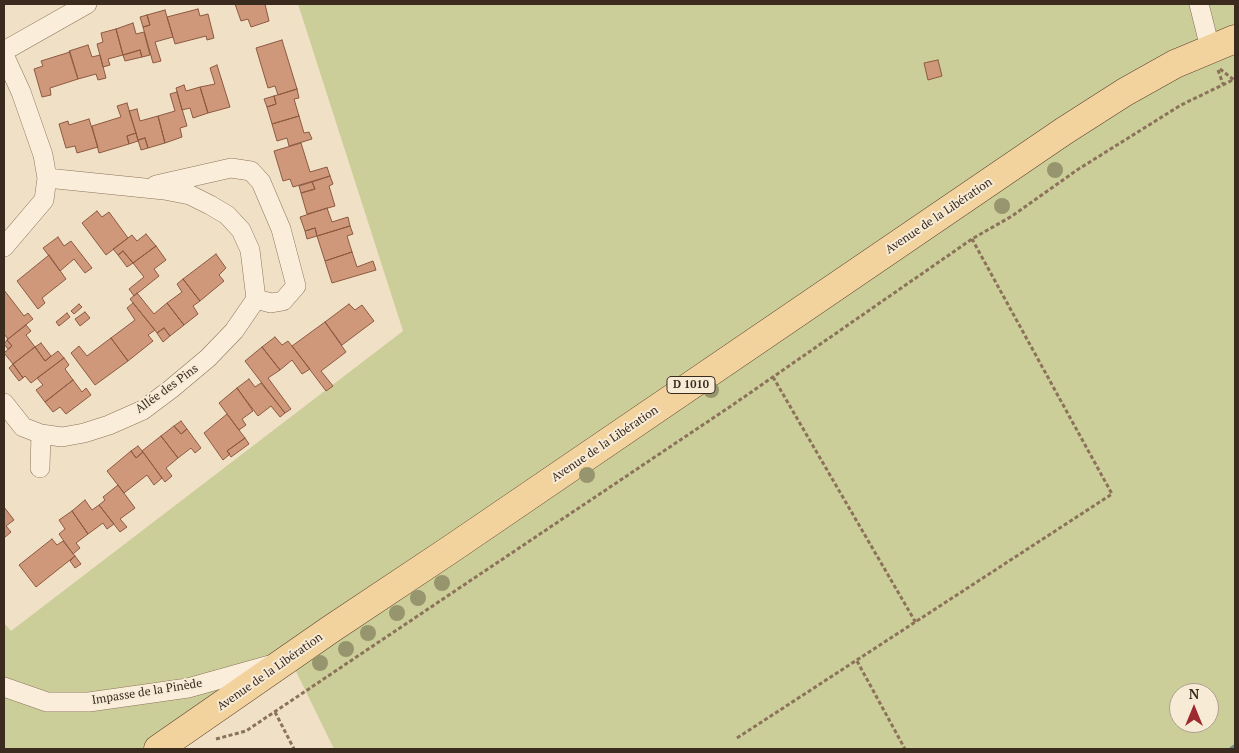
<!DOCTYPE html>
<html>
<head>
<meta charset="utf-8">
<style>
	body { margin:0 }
	#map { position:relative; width:1239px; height:753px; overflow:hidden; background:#f0e0c6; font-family:"PT Serif",serif }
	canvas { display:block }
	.frame { position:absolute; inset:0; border:5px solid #3b2b1f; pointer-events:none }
	.north { position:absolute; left:1169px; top:683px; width:50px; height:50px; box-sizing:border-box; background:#f7ebd6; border:1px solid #ac9e8d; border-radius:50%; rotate:0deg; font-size:14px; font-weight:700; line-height:20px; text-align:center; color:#3b2b1f }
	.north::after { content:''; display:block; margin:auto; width:18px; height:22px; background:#9d2931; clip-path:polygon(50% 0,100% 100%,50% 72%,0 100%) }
</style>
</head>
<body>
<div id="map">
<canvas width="1239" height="753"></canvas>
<div class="frame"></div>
<div class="north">N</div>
</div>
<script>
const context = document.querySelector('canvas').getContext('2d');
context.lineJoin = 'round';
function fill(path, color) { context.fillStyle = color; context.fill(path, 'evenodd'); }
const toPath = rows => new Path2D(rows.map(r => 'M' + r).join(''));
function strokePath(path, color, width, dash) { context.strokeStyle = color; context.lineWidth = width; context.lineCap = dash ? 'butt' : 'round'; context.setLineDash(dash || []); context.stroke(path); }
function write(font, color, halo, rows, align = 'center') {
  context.font = font + ' "PT Serif",serif'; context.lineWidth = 4; context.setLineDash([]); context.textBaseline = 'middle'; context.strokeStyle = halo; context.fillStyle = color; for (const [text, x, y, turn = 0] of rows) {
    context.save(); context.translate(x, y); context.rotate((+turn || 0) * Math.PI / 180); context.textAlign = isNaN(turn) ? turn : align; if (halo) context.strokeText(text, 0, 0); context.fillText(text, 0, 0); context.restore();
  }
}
const green = toPath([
	[298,4,1235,4,1235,749,334,749,290,659,158,749,4,749,4,623,11,631,403,331],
	[1179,693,1209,693,1209,723,1179,723]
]);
const stream = toPath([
	[1232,749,1235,747]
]);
const building = toPath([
	[235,4,265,4,269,21,251,27,248,19,241,21,235,4],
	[198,9,200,16,208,14,214,38,207,40,206,36,175,44,167,17,198,9],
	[165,10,173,37,155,42,161,61,153,63,143,27,150,25,147,15,165,10],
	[147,15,150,25,143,27,140,17,147,15],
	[133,23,136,34,144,32,150,55,142,57,140,50,123,55,116,29,133,23],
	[116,29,123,55,108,59,110,65,103,67,97,44,103,42,101,33,116,29],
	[282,40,297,89,278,95,275,86,268,88,256,48,282,40],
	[88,45,92,57,100,55,106,78,98,80,96,74,78,79,69,51,88,45],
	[140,50,142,57,125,61,123,55,140,50],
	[70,52,78,79,50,88,51,95,42,97,34,69,43,66,41,61,70,52],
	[938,60,942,76,928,80,924,63,938,60],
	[217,65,230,107,208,113,200,87,215,84,210,68,217,65],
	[184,85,186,91,200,87,208,113,193,118,190,108,182,110,176,88,184,85],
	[297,89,299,98,294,99,299,116,272,124,267,107,276,104,274,96,297,89],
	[177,92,187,126,180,128,182,137,165,143,158,116,175,111,170,94,177,92],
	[274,96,276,104,267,107,264,99,274,96],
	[127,103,136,133,127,136,129,144,99,153,92,126,121,117,117,106,127,103],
	[137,109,140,121,158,116,165,143,148,148,145,138,138,140,129,111,137,109],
	[299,116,304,133,309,132,312,139,289,146,287,138,277,141,272,124,299,116],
	[89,119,98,147,77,153,75,146,66,148,59,124,68,121,69,125,89,119],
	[136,133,138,141,129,144,127,136,136,133],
	[145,138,148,148,141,150,138,140,145,138],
	[301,143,310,172,327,167,330,176,293,187,290,179,283,181,274,151,301,143],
	[330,176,333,184,329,186,335,206,307,214,301,193,315,189,312,182,330,176],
	[312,182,315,189,301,193,299,186,312,182],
	[327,208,332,222,348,217,350,226,317,236,315,228,305,231,300,217,327,208],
	[97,211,102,217,109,212,128,238,106,255,82,223,97,211],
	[350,226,353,234,347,236,352,252,325,261,317,236,350,226],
	[315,228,317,236,307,239,305,231,315,228],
	[146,234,156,246,133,263,123,251,118,255,113,249,132,235,137,241,146,234],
	[58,237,64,246,71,241,92,268,85,273,74,259,60,271,43,248,58,237],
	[156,246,166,260,154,269,159,276,134,296,129,289,144,277,133,263,156,246],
	[123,251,133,263,127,267,118,255,123,251],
	[352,252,357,267,373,261,376,270,332,283,325,261,352,252],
	[216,254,226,268,219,275,224,281,200,301,183,279,216,254],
	[49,255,66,279,42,298,45,303,38,309,17,281,49,255],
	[183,279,200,301,193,306,198,314,184,325,167,303,182,292,177,284,183,279],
	[4,290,24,316,28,313,33,319,8,339,4,334,4,290],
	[137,293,154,314,167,303,184,325,170,336,164,328,157,333,130,299,137,293],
	[133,303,155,330,148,335,153,341,128,361,111,338,135,320,127,308,133,303],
	[79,304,82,307,74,314,71,311,79,304],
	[349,304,355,310,362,305,374,321,342,345,325,322,349,304],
	[85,312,90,318,80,326,75,319,85,312],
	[67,313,70,317,59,326,56,322,67,313],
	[325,322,346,352,321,371,333,386,326,391,292,346,325,322],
	[26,325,31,331,26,335,35,347,13,364,4,353,12,346,7,340,26,325],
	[164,328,170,336,163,342,157,333,164,328],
	[275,337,282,345,288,341,310,369,302,374,292,360,280,370,262,347,275,337],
	[111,338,128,361,95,385,71,353,79,346,87,356,111,338],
	[7,340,12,346,8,349,4,344,7,340],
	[41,343,51,356,45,361,35,347,41,343],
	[35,347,45,361,58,351,64,358,31,383,25,376,23,378,13,364,35,347],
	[262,347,280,370,268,378,291,409,285,413,245,361,262,347],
	[64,358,69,365,65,369,73,380,45,402,36,390,43,385,37,378,64,358],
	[13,364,23,378,19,381,9,368,13,364],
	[249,379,255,387,261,383,285,413,280,417,271,406,258,416,237,388,249,379],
	[73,380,82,392,86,388,91,395,66,414,60,407,53,412,45,402,73,380],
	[237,388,253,411,242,419,246,425,239,430,219,403,237,388],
	[227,414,245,438,227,451,230,454,223,460,204,433,227,414],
	[181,421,187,429,181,434,174,426,181,421],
	[174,426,181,434,187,429,201,448,195,453,191,448,178,458,161,436,174,426],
	[161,436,178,458,166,468,172,476,165,482,142,451,161,436],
	[245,438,249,444,231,457,227,451,245,438],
	[138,446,143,452,136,458,131,451,138,446],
	[131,451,136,458,143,452,162,478,154,485,147,475,124,493,107,471,131,451],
	[118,485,135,508,120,519,127,527,120,532,99,505,105,500,103,497,118,485],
	[85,500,92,510,99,505,114,524,107,529,103,523,88,534,72,511,85,500],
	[4,507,14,520,6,526,11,532,4,538,4,507],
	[72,511,88,534,76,543,80,548,73,554,59,534,65,529,59,520,72,511],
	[52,539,57,545,63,541,75,556,36,587,19,565,52,539],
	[75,556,81,564,75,568,70,561,75,556]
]);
const path = toPath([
	[1220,69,1234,80],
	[1218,70,1223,84],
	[773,377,916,623],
	[857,661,905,749],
	[275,712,294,749],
	[737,738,1112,494,972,239],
	[216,739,246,731,734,404,972,239,1012,216,1077,170,1181,105,1235,79]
]);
const street = toPath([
	[1199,4,1210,48],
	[4,51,87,4],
	[4,55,21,92,43,155,47,178,44,200,4,247],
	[156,185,231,168,251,171,261,182,281,229,296,286,283,301,271,303,256,299],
	[4,403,23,427,41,434,62,437,84,433,109,425,143,410,171,389,208,358,234,331,256,299,250,250,241,230,227,215,210,205,190,195,164,190,47,178],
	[40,468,41,434],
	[4,687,47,702,89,702,188,688,270,665]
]);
const primary = toPath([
	[158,749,331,629,451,549,1064,131,1125,92,1175,64,1235,39]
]);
const trees = [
	[1055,170],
	[1002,206],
	[711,390],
	[587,475],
	[442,583],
	[418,598],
	[397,613],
	[368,633],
	[346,649],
	[320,663]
];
const shields = [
	[691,385,48]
];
const shieldNames = [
	["D 1010",691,385]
];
const streetNames = [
	["Avenue de la Libération",939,216,-34],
	["Allée des Pins",167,389,-36],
	["Avenue de la Libération",605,444,-34],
	["Avenue de la Libération",270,672,-35],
	["Impasse de la Pinède",147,692,-9]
];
fill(green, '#ccce99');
strokePath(stream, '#6d9287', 5.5);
fill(building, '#cf987b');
strokePath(building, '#8c5940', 1);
strokePath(street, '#8c725b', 20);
strokePath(primary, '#5a402f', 29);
strokePath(path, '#8c725b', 3, [4, 2.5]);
strokePath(street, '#faeeda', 19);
strokePath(primary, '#f3d39d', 28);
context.fillStyle = '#97956d';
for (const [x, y] of trees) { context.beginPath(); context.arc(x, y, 8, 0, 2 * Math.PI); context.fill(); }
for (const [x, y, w] of shields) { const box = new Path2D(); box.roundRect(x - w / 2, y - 8.5, w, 17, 4); context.fillStyle = '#f7ebd6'; context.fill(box); strokePath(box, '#3b2b1f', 1); }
write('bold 11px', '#3b2b1f', null, shieldNames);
write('12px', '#3b2b1f', '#f7ebd6', streetNames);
</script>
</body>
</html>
